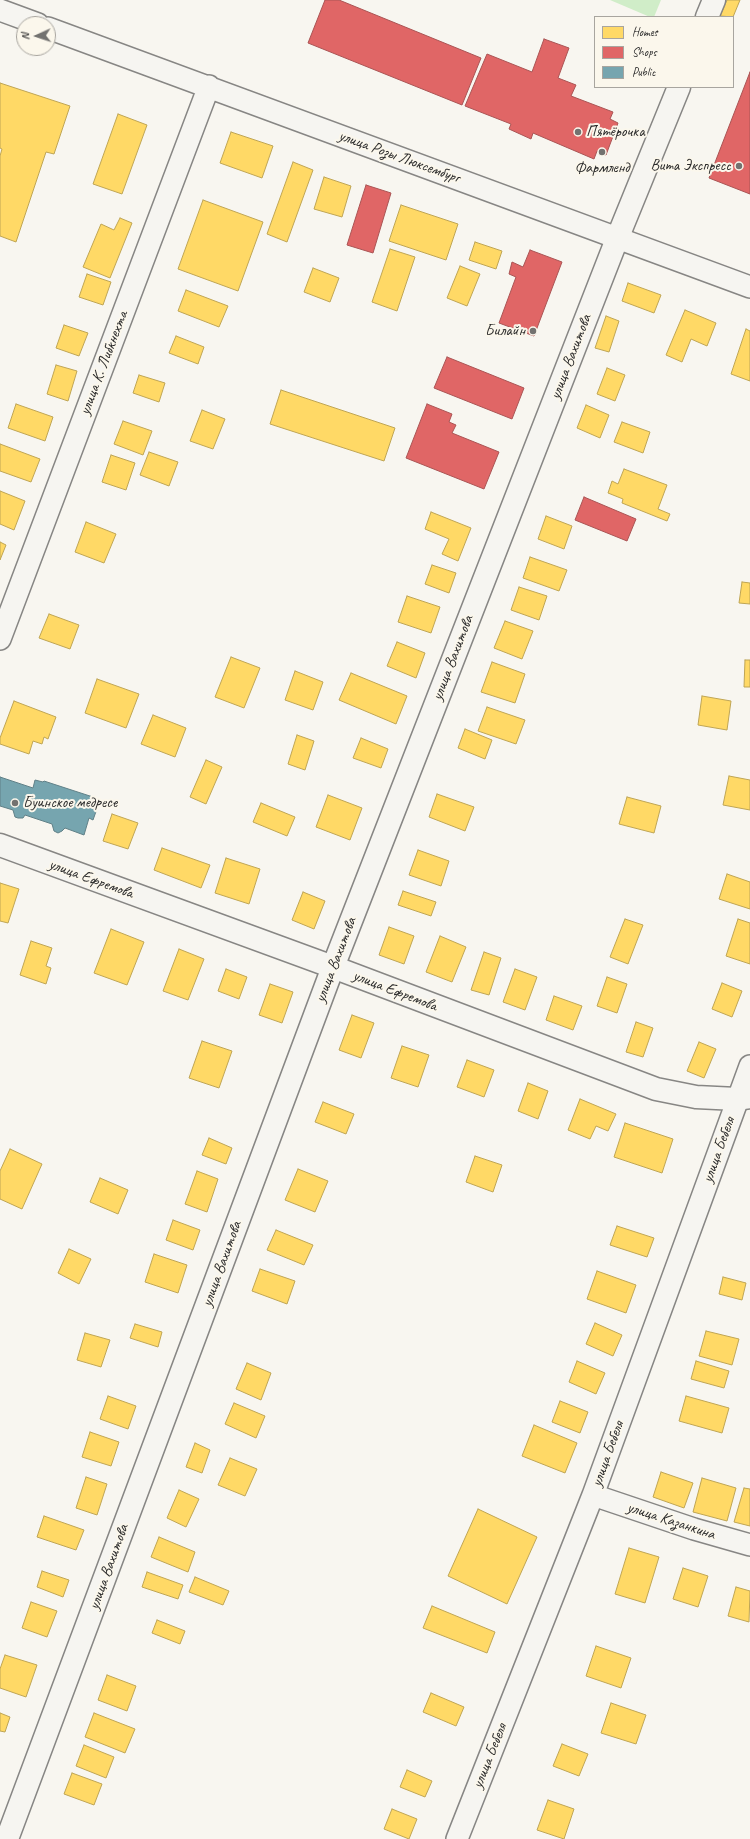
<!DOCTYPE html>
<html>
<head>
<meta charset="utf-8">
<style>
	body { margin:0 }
	#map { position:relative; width:750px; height:1839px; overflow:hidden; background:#f8f6f0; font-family:Caveat,sans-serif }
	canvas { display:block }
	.legend { position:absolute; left:594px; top:16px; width:140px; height:72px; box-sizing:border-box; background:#fbf7ec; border:1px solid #a8a59f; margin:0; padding:5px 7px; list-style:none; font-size:12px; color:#2b2b2b }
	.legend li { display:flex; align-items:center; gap:8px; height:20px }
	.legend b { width:20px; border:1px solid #a8a59f }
	.north { position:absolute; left:16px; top:16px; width:40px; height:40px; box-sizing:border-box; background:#fbf7ec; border:1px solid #a8a59f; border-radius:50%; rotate:267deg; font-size:11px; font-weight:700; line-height:16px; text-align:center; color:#2b2b2b }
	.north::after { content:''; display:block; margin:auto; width:14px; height:18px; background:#737270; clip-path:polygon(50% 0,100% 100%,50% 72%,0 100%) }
</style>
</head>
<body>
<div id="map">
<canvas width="750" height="1839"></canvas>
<ul class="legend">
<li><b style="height:11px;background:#ffd966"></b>Homes</li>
<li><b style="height:11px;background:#e06666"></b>Shops</li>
<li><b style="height:11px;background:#76a5af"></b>Public</li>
</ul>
<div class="north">N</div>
</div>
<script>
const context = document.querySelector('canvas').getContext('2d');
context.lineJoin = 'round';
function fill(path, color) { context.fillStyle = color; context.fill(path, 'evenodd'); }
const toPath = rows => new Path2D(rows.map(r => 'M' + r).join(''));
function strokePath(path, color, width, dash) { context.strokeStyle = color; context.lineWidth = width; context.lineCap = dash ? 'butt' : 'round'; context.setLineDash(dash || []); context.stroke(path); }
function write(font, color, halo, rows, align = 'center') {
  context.font = font + ' Caveat,sans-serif'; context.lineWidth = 4; context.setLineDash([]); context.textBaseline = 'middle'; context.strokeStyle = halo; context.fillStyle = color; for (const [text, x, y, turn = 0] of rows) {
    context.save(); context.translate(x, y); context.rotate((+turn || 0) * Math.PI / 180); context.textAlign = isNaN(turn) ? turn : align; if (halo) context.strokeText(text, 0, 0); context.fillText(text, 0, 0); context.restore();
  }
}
const green = toPath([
	[610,0,661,0,654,17,650,17]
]);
const homes = toPath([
	[727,0,740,0,733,17,720,16,727,0],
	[0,83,70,106,54,154,46,152,16,242,0,236,0,156,2,149,0,148,0,83],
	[118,114,147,125,122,194,93,184,118,114],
	[231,132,273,146,262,178,220,163,231,132],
	[293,162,313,170,287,242,267,234,293,162],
	[324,177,351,186,342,217,314,209,324,177],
	[203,200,263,222,238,291,178,269,203,200],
	[401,205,458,224,446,260,389,241,401,205],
	[120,218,132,223,110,278,83,267,101,224,114,230,120,218],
	[475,242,502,251,496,269,469,260,475,242],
	[390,249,415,257,397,311,372,302,390,249],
	[460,266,480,274,467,306,447,298,460,266],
	[313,268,339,278,330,302,304,292,313,268],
	[87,274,111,282,103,305,79,297,87,274],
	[628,283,661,295,654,313,622,301,628,283],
	[186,290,228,306,219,327,178,311,186,290],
	[685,310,716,323,707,346,691,339,682,362,666,355,685,310],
	[606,316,619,321,609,352,595,348,606,316],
	[64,325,88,333,79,356,56,348,64,325],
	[746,329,750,331,750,381,731,374,746,329],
	[176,336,204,347,198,364,169,353,176,336],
	[56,365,77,371,68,401,47,394,56,365],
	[607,368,625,375,615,401,597,394,607,368],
	[139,375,165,383,159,402,133,393,139,375],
	[281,390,395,428,384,461,270,424,281,390],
	[16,404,53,417,45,441,8,428,16,404],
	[586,405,609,415,600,438,577,428,586,405],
	[202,410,225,419,213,449,190,441,202,410],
	[123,421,152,431,143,455,114,444,123,421],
	[622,422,650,432,643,453,614,442,622,422],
	[0,444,40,459,31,482,0,471,0,444],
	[149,452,178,462,169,486,140,475,149,452],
	[111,455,135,463,126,490,102,482,111,455],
	[624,469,667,485,658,509,670,514,667,521,622,503,623,499,608,493,612,481,618,484,624,469],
	[0,491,25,501,14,530,0,524,0,491],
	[431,512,471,528,458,561,442,554,449,539,425,529,431,512],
	[546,516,572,526,564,549,538,539,546,516],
	[86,522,116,534,104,563,75,552,86,522],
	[0,542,6,545,0,560,0,542],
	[530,557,567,570,559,591,523,578,530,557],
	[432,565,456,573,449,593,425,584,432,565],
	[742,582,750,583,750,604,739,603,742,582],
	[519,587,547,596,539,620,511,610,519,587],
	[407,596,440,607,431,633,398,622,407,596],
	[49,614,79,625,70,649,39,638,49,614],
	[505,621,533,631,522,659,494,648,505,621],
	[397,642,425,653,416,678,387,666,397,642],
	[231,657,260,668,244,708,215,697,231,657],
	[745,660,750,660,750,687,744,687,745,660],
	[492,662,525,674,515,703,481,692,492,662],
	[295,671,323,682,313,710,285,700,295,671],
	[351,673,407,696,396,724,339,700,351,673],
	[97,679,139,694,126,728,85,713,97,679],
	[702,696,731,701,727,730,698,725,702,696],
	[14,701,56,717,48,739,44,737,42,744,33,741,29,754,0,744,0,738,14,701],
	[487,707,525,720,516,744,478,731,487,707],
	[153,715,186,728,175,757,141,744,153,715],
	[465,729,492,740,485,759,458,748,465,729],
	[297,735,314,741,305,770,288,764,297,735],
	[361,738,388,749,381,768,353,758,361,738],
	[206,760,222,767,206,804,190,797,206,760],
	[729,776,750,780,750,810,723,805,729,776],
	[437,794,474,807,465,831,429,817,437,794],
	[328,795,362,808,350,840,316,827,328,795],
	[627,797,661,806,654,833,619,824,627,797],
	[261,803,295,817,287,836,253,822,261,803],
	[112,814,138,823,128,849,103,841,112,814],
	[162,848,210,865,201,888,154,870,162,848],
	[418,850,449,861,441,886,409,875,418,850],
	[226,858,260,869,249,904,215,893,226,858],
	[727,874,750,882,750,909,719,899,727,874],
	[0,883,19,889,8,923,0,921,0,883],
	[403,891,436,902,431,916,398,905,403,891],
	[303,892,325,901,314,929,292,920,303,892],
	[625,919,643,925,628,964,610,957,625,919],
	[738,919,750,923,750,964,726,956,738,919],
	[389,927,414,936,404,964,379,955,389,927],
	[111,929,144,942,127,985,94,973,111,929],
	[440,936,466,947,452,982,426,972,440,936],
	[31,941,52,948,46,966,51,968,46,984,20,975,31,941],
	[179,949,204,959,188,1000,163,991,179,949],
	[484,952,501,958,489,995,471,990,484,952],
	[226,969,247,977,239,999,218,991,226,969],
	[515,969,537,977,525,1010,503,1002,515,969],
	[607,977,627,984,617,1013,597,1006,607,977],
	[722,983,742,991,732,1017,712,1009,722,983],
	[270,984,293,992,282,1023,259,1015,270,984],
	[554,996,582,1006,573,1030,546,1020,554,996],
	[352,1015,374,1023,361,1058,339,1050,352,1015],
	[636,1022,653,1028,643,1057,626,1052,636,1022],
	[202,1041,232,1051,219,1088,189,1078,202,1041],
	[699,1042,716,1049,704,1078,687,1071,699,1042],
	[402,1046,429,1055,418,1087,391,1078,402,1046],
	[467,1060,494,1070,484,1097,457,1087,467,1060],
	[528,1083,548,1091,538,1119,518,1111,528,1083],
	[580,1099,616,1114,608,1131,596,1126,590,1139,568,1130,580,1099],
	[323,1102,354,1114,346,1134,315,1122,323,1102],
	[625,1123,673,1139,662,1173,614,1157,625,1123],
	[209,1138,232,1148,226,1164,202,1155,209,1138],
	[10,1149,42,1164,22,1209,0,1199,0,1171,10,1149],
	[475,1156,502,1165,493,1192,466,1182,475,1156],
	[298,1169,328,1181,315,1212,285,1200,298,1169],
	[197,1171,218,1179,207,1212,185,1204,197,1171],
	[100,1178,128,1190,118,1214,90,1202,100,1178],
	[173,1220,200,1230,193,1250,166,1240,173,1220],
	[617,1226,654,1238,647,1257,610,1245,617,1226],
	[276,1230,313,1245,304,1265,267,1250,276,1230],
	[69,1249,91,1259,79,1284,58,1273,69,1249],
	[154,1254,187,1265,178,1293,145,1282,154,1254],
	[260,1269,295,1281,287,1304,252,1291,260,1269],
	[597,1271,636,1285,626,1313,587,1299,597,1271],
	[723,1277,746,1283,742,1300,719,1294,723,1277],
	[595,1323,622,1335,613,1356,586,1344,595,1323],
	[135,1324,162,1332,158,1347,130,1338,135,1324],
	[706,1331,739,1339,732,1365,699,1356,706,1331],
	[85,1333,110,1340,101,1367,77,1360,85,1333],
	[577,1361,605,1373,596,1394,569,1382,577,1361],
	[696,1361,729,1371,724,1388,691,1379,696,1361],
	[247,1363,271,1373,261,1400,236,1389,247,1363],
	[108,1396,136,1406,128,1429,100,1419,108,1396],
	[686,1396,729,1408,722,1433,679,1421,686,1396],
	[560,1401,588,1412,580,1433,552,1422,560,1401],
	[234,1403,265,1416,256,1438,225,1424,234,1403],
	[534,1425,577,1443,565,1473,522,1456,534,1425],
	[90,1432,119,1442,111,1466,82,1457,90,1432],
	[195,1443,210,1450,202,1473,186,1467,195,1443],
	[230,1458,257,1469,245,1496,218,1485,230,1458],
	[661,1472,693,1483,684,1508,653,1497,661,1472],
	[86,1477,107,1484,97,1515,76,1508,86,1477],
	[702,1478,736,1488,727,1521,693,1512,702,1478],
	[744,1488,750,1489,750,1526,734,1522,744,1488],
	[179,1490,199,1499,186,1527,167,1518,179,1490],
	[478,1509,537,1537,507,1604,448,1576,478,1509],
	[44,1516,84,1530,76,1550,37,1537,44,1516],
	[159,1537,195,1552,188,1572,151,1557,159,1537],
	[629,1548,659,1557,645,1603,615,1594,629,1548],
	[683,1568,708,1576,698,1607,673,1599,683,1568],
	[42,1571,69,1580,63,1597,37,1587,42,1571],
	[147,1572,183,1585,178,1599,142,1587,147,1572],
	[195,1577,229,1591,223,1605,189,1592,195,1577],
	[736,1587,750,1591,749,1622,728,1616,736,1587],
	[31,1602,57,1611,47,1637,22,1628,31,1602],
	[432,1606,495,1632,487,1653,423,1628,432,1606],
	[157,1620,185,1631,180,1644,152,1633,157,1620],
	[596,1646,631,1658,621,1688,586,1676,596,1646],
	[5,1655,37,1665,26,1697,0,1688,0,1669,5,1655],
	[107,1675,136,1686,127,1711,98,1700,107,1675],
	[431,1693,464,1707,456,1726,423,1712,431,1693],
	[611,1703,646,1715,636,1744,601,1733,611,1703],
	[0,1713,10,1717,5,1732,0,1731,0,1713],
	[94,1713,135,1729,125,1753,85,1737,94,1713],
	[562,1744,588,1754,579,1776,553,1766,562,1744],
	[84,1745,114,1757,106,1778,76,1766,84,1745],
	[407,1770,432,1781,425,1797,400,1787,407,1770],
	[72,1773,102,1784,94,1805,64,1794,72,1773],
	[548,1800,574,1809,564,1839,537,1830,548,1800],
	[392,1809,417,1819,409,1839,384,1829,392,1809]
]);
const shops = toPath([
	[325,0,339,0,481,58,462,105,308,43,325,0],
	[544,39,569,48,558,78,576,85,571,96,613,112,610,119,618,123,606,155,597,151,594,159,533,133,531,139,509,129,511,124,465,106,487,54,532,72,544,39],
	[750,72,750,194,709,178,750,72],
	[366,185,391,193,373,253,347,245,366,185],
	[530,250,562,262,534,336,499,323,516,277,509,274,512,262,523,267,530,250],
	[447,357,524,388,512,419,434,388,447,357],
	[427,404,452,414,449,422,456,425,452,433,499,452,484,489,406,458,427,404],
	[584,497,636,519,627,541,575,520,584,497]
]);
const public = toPath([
	[0,777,33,788,35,780,43,782,44,781,96,798,95,802,99,803,93,820,89,818,84,835,65,828,62,831,58,833,54,831,52,824,25,815,23,818,18,818,15,817,13,810,0,806,0,777]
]);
const minor = toPath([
	[0,10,38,24],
	[48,28,750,287],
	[0,639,209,86],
	[593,1495,694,1529,750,1545],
	[457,1839,593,1495,750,1066]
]);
const tertiary = toPath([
	[0,845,333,967]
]);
const secondary = toPath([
	[707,17,714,0],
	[333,967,656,1089,696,1097,737,1099,750,1097],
	[7,1839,333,967,617,239,679,87]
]);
const markers = [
	[578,132,4,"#737270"],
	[602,152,4,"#737270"],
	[739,166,4,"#737270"],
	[533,331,4,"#737270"],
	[15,803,4,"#737270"]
];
const poiNames = [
	["Пятёрочка",586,132],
	["Вита Экспресс",731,166,"right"],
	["Фармленд",602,168,"center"],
	["Билайн",525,331,"right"],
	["Буинское медресе",23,803]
];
const streetNames = [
	["улица Розы Люксембург",399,157,20],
	["улица Вахитова",571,357,-69],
	["улица К. Либкнехта",104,363,-69],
	["улица Вахитова",453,658,-69],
	["улица Ефремова",91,879,20],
	["улица Вахитова",336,960,-69],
	["улица Ефремова",395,991,21],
	["улица Бебеля",719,1150,-70],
	["улица Вахитова",222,1264,-70],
	["улица Бебеля",608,1454,-70],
	["улица Казанкина",671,1521,18],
	["улица Вахитова",109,1567,-70],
	["улица Бебеля",490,1756,-68]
];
fill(green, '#d0edc8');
fill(homes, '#ffd966');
strokePath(homes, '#bfa554', 1);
fill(shops, '#e06666');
strokePath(shops, '#aa5454', 1);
fill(public, '#76a5af');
strokePath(public, '#608087', 1);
strokePath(minor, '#878684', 24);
strokePath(tertiary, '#878684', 25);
strokePath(secondary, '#878684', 25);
strokePath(minor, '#f6f5f1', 21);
strokePath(tertiary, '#f6f5f1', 22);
strokePath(secondary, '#f6f5f1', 22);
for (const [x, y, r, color] of markers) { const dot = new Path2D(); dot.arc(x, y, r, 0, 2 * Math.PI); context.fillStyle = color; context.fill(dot); strokePath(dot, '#fbf7ec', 1.5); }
write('16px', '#2b2b2b', '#fbf7ec', poiNames, 'left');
write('16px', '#2b2b2b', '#fbf7ec', streetNames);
</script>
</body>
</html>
